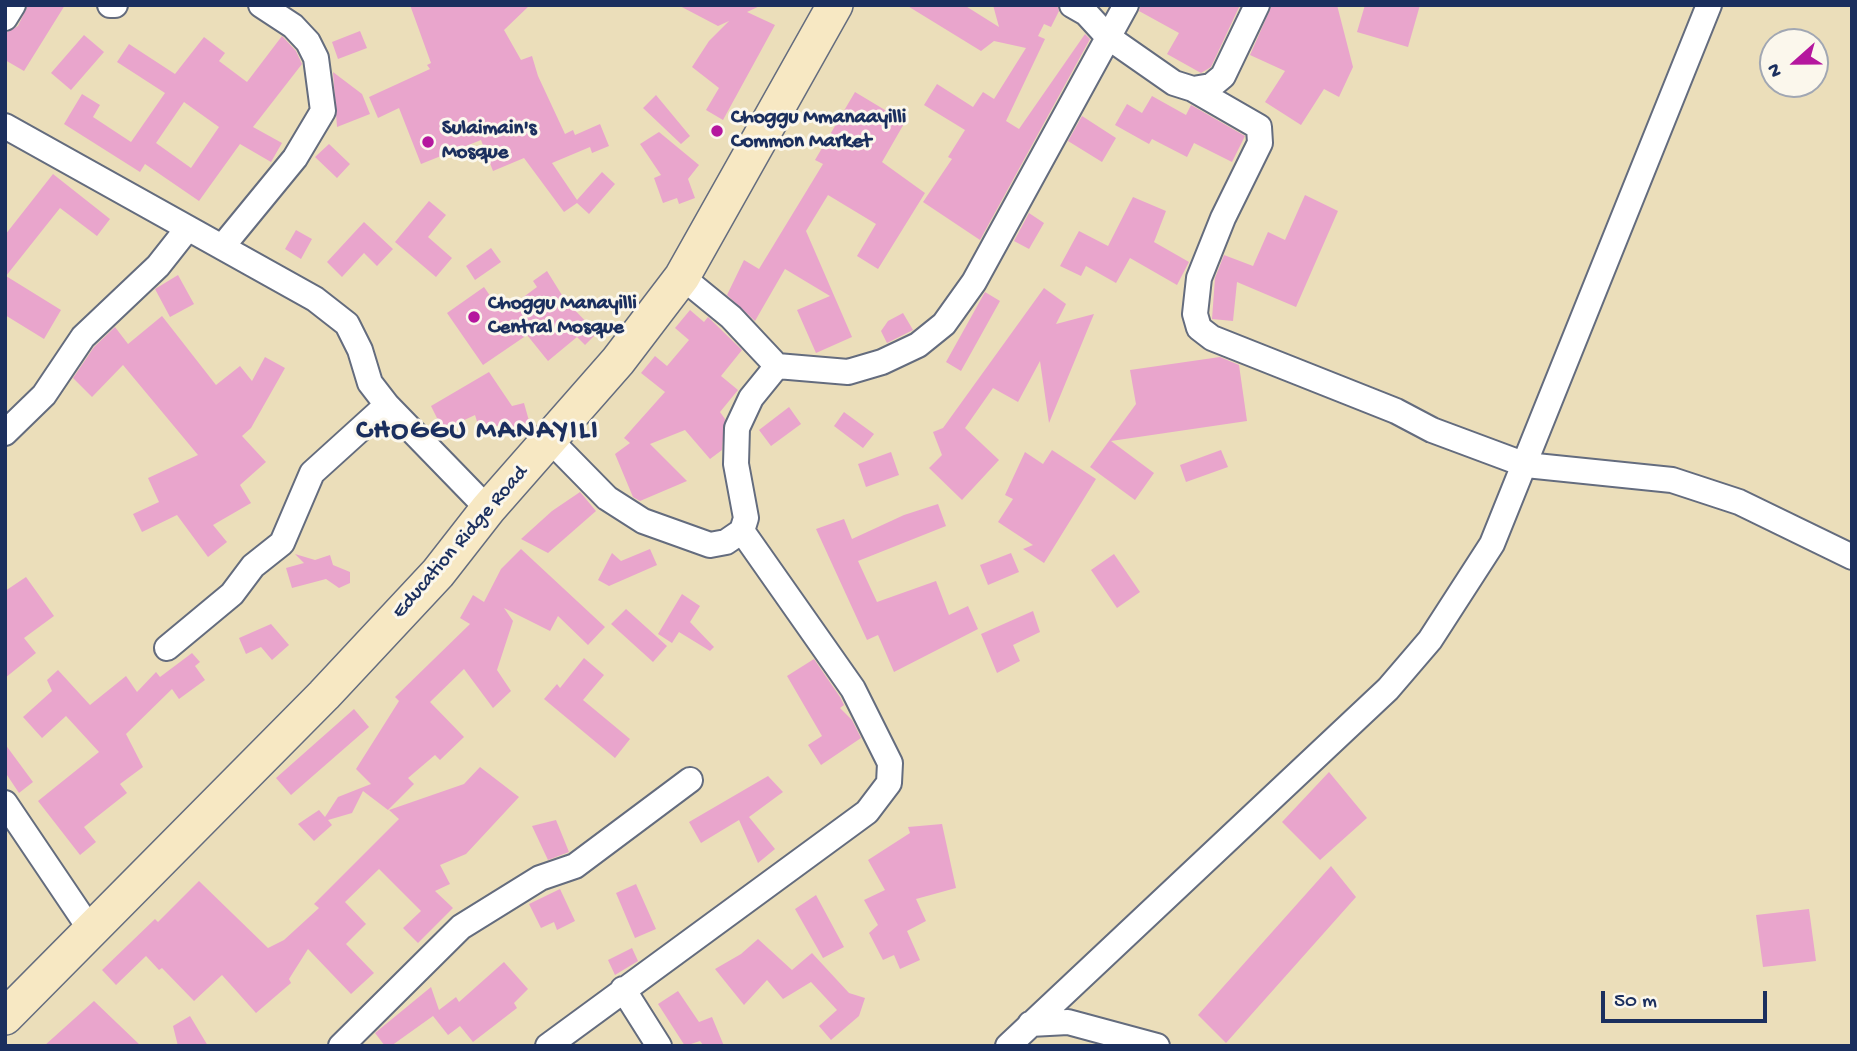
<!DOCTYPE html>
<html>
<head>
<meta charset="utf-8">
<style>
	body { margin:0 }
	#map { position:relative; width:1857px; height:1051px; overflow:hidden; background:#ebdeba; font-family:"Gochi Hand",sans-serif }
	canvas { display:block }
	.frame { position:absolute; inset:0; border:7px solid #1b2f5e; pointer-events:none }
	.north { position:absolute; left:1759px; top:28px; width:70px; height:70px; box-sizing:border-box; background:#fbf7ec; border:2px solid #a1a7b3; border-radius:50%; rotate:249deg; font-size:19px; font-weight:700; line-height:28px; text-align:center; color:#1b2f5e }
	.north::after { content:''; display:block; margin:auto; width:24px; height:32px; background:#b5179e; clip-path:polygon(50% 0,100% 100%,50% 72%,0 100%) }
	.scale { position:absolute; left:1601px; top:991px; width:166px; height:32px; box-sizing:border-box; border:4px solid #1b2f5e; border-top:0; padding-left:9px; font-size:21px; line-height:24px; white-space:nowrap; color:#1b2f5e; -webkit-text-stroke:5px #fbf7ec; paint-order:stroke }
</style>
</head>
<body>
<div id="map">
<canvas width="1857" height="1051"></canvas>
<div class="frame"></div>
<div class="north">N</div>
<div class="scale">50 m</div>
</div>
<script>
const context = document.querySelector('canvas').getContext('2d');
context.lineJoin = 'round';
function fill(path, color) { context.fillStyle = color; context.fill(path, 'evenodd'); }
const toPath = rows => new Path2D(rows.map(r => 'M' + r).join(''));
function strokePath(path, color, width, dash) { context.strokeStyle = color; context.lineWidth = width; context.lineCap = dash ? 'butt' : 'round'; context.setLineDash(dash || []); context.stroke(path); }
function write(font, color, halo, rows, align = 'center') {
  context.font = font + ' "Gochi Hand",sans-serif'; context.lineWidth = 6; context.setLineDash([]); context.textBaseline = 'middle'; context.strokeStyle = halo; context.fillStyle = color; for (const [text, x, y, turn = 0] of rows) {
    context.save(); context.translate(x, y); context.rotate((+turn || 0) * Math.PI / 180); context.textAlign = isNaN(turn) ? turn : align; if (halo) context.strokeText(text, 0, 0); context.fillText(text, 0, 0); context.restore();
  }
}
const building = toPath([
	[28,5,65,5,24,71,5,60,5,33,18,26],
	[410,5,530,5,504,30,521,60,532,56,538,76,565,134,573,130,575,135,600,124,609,146,592,153,590,147,552,163,577,200,602,172,615,184,589,214,577,203,564,212,524,158,493,171,481,140,421,164,399,108,378,118,369,97,430,69,427,65,431,63],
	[678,5,762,5,747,12,775,25,723,120,706,110,719,88,692,67,709,41,729,21,718,26],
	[906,5,964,5,999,27,993,5,1057,5,1059,11,1051,27,1044,24,1038,36,1045,39,1006,121,1019,129,1085,34,1090,39,980,240,923,202,952,159,948,157,965,130,924,105,937,84,973,107,983,92,994,99,1026,48,994,41,981,51],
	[1141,5,1240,5,1211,67,1201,73,1167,54,1179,33,1139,11],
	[1272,5,1337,5,1353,67,1339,97,1324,89,1301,125,1265,102,1285,71,1250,55],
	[1365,5,1420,5,1408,47,1357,32],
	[360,31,367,48,338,59,332,42],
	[84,35,104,52,71,90,51,73],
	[282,36,296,51,302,64,253,127,282,143,271,162,240,144,199,201,145,164,140,172,64,124,82,94,100,105,93,117,131,142,165,93,117,62,129,44,175,74,204,37,225,53,219,61,247,82],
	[184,102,219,127,191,168,156,143],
	[333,72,362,94,370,114,337,127],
	[855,92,905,122,882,162,925,193,878,269,857,256,876,224,828,195,806,231,852,337,816,353,797,310,830,296,785,269,755,321,727,295,744,260,759,269,823,164,815,160],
	[656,95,690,136,681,144,643,108],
	[1152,96,1186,115,1191,105,1245,136,1232,162,1194,143,1187,157,1152,139,1149,144,1115,125,1127,104,1142,113],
	[1082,116,1116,138,1102,162,1068,141],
	[659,132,699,165,688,179,695,198,679,204,677,198,663,203,654,178,661,175,640,144],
	[329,144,350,164,337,178,315,157],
	[53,174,110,219,97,236,60,208,6,276,61,310,44,339,5,315,5,235],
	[1305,195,1338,211,1296,307,1237,282,1233,321,1212,319,1215,278,1224,255,1253,266,1268,232,1285,240],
	[1133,197,1166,211,1154,242,1189,262,1177,285,1130,258,1116,283,1086,266,1081,276,1060,266,1079,231,1108,246],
	[429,201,446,215,428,237,452,258,436,277,395,242],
	[1029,213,1044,223,1029,249,1014,241],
	[364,222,393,249,377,266,364,253,342,277,327,262],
	[296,230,312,239,301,259,285,249],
	[491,248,501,262,475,280,466,266],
	[547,271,565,300,597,333,585,345,577,337,548,361,527,335,483,365,447,313,484,287,502,313,537,287,533,281],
	[178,275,194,304,170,317,155,289],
	[1044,288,1066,304,1056,324,1094,314,1049,423,1040,361,1018,402,993,388,965,428,999,460,962,500,929,468,942,455,933,432,943,428],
	[985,292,1000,301,961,371,946,362],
	[690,310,704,322,708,317,742,350,721,376,738,390,720,412,725,419,722,450,710,459,685,430,650,444,687,481,640,501,633,497,615,454,630,443,624,438,665,392,641,373,655,356,667,366,689,340,675,328],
	[903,313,913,330,887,343,881,331,888,321],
	[162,316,216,385,240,366,252,381,265,357,285,368,251,428,242,436,266,462,240,485,251,503,213,525,227,542,208,557,177,515,142,532,133,514,159,502,148,478,198,455,123,365,92,397,73,378,94,347,115,327,128,344],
	[1220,357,1239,365,1247,421,1111,441,1154,473,1135,500,1090,467,1136,404,1130,370],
	[489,372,512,406,524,403,531,428,513,432,510,422,480,431,475,415,443,430,431,406],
	[789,407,801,424,771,446,759,430],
	[844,412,874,434,863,448,834,426],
	[1052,450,1096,479,1044,563,1023,549,1033,545,998,522,1013,499,1005,495,1025,452,1043,464],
	[1221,450,1228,467,1186,482,1180,465],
	[891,452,899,475,866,487,858,464],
	[580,492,596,511,548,553,521,539,552,511],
	[938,504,946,526,858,561,877,602,936,581,949,615,968,606,978,629,894,672,878,635,867,640,816,529,844,519,852,539,904,515],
	[521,549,605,627,588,645,558,616,550,631,504,608,513,621,497,670,511,691,493,708,464,669,430,702,464,737,440,760,435,755,408,778,414,784,388,810,363,791,352,813,328,820,332,825,314,841,298,824,319,810,325,817,338,797,371,784,356,769,399,701,395,697,470,624,460,618,473,595,484,602,501,569],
	[650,549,657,565,609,586,598,580,612,553,621,561],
	[1011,553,1019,572,988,585,980,565],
	[295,554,315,560,330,555,333,565,350,572,350,583,339,588,326,579,292,588,286,568,304,563],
	[1114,554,1140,592,1117,608,1091,570],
	[26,577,54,616,24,638,36,653,5,678,5,591],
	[682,594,700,606,690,622,714,647,710,651,679,632,672,643,658,634],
	[626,609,667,646,653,662,611,624],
	[1033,611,1040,632,1013,645,1020,661,997,673,981,634],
	[271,624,289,645,272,660,261,647,246,654,239,638],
	[192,653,200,662,195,666,205,680,179,699,172,689,126,734,143,767,120,784,127,793,84,827,96,842,80,855,38,801,99,752,66,716,42,738,23,717,52,691,47,680,58,670,90,705,126,676,137,692,156,672,160,677],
	[584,658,604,675,583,700,630,739,615,758,544,699,557,684,560,688],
	[814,659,840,697,844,705,840,708,852,720,861,738,821,765,808,745,822,736,787,676],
	[354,709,369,727,291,795,276,778],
	[5,744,33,782,19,793,5,772],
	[480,767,519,797,466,854,440,865,450,884,435,891,453,908,418,943,403,928,421,911,379,869,345,902,366,924,346,944,374,973,351,994,308,949,289,979,291,983,256,1013,222,975,194,1001,162,968,159,970,146,956,116,985,102,970,155,919,158,922,199,881,268,948,284,940,319,908,314,904,399,819,389,810,464,784],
	[1329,772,1367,818,1320,860,1282,822],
	[768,776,783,792,749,817,775,849,758,863,739,820,701,843,689,822],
	[556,820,569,852,548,860,532,826],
	[942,824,956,888,916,899,926,921,907,931,920,960,900,969,894,955,883,960,869,933,878,925,864,900,885,890,868,860,910,833,908,827],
	[1331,866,1356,897,1226,1043,1198,1015],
	[636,884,656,929,635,938,616,893],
	[560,889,575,921,557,930,554,922,541,928,529,904],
	[816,895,844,947,823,958,795,909],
	[1809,909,1816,961,1763,967,1756,915],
	[758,939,792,970,812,953,849,993,865,998,859,1016,831,1040,819,1026,837,1010,811,982,783,999,767,980,744,1005,715,969,741,954],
	[632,948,638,961,615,975,608,960],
	[504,962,528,989,514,1003,517,1008,473,1042,460,1026,448,1035,433,1016,391,1046,385,1046,375,1033,431,987,439,1010,456,997,459,1002],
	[678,991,699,1022,712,1017,724,1046,704,1046,700,1041,685,1046,658,1004],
	[94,1001,141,1046,44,1046],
	[190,1016,208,1046,178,1046,173,1026]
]);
const street = toPath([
	[110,5,115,5],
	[1072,5,1086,13,1108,37,1174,83,1193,89,1211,86,1223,76,1257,5],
	[5,18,13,5],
	[1193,89,1259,127,1260,143,1223,218,1199,278,1195,314,1199,328,1212,338,1396,411,1432,430,1526,465,1672,480,1739,502,1852,557],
	[5,126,315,299,347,324,360,350,370,383,387,405,488,509],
	[222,247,295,158,323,111,316,58,308,42,293,26,261,5],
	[777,366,848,372,882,362,918,345,944,324,974,282,1126,5],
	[5,433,44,395,83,337,158,266,188,228],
	[551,441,607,498,643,521,710,545,726,542,742,531],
	[167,648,232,594,253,566,282,543,312,473,387,405],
	[5,803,92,932],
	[623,989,659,1046],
	[1030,1024,1068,1022,1157,1046],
	[341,1046,461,927,540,878,575,866,690,780],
	[548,1046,867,812,889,783,890,763,853,689,742,531,746,518,736,464,737,428,751,398,777,366,731,317,682,277],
	[1008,1046,1388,689,1430,640,1492,544,1709,5]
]);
const secondary = toPath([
	[5,1017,324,695,438,573,488,509,618,361,682,277,835,5]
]);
const markers = [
	[717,131,7,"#b5179e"],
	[428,142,7,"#b5179e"],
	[474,317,7,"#b5179e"]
];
const poiNames = [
	["Choggu Mmanaayilli",731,119],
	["Common Market",731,143],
	["Sulaimain's",442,130],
	["Mosque",442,154],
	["Choggu Manayilli",488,305],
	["Central Mosque",488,329]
];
const streetNames = [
	["Education Ridge Road",461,543,-49]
];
const districtNames = [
	["CHOGGU MANAYILI",478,433]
];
fill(building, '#e9a5cc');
strokePath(street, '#646c7e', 28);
strokePath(secondary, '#646c7e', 38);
strokePath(street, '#fff', 24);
strokePath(secondary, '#f7e8c3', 35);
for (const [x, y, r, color] of markers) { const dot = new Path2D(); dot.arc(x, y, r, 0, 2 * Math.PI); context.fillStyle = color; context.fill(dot); strokePath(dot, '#fbf7ec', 2.5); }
write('bold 21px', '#1b2f5e', '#fbf7ec', poiNames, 'left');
write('21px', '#1b2f5e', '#fbf7ec', streetNames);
context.letterSpacing = '2px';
write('bold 28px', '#1b2f5e', '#fbf7ec', districtNames);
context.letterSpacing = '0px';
</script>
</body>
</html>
